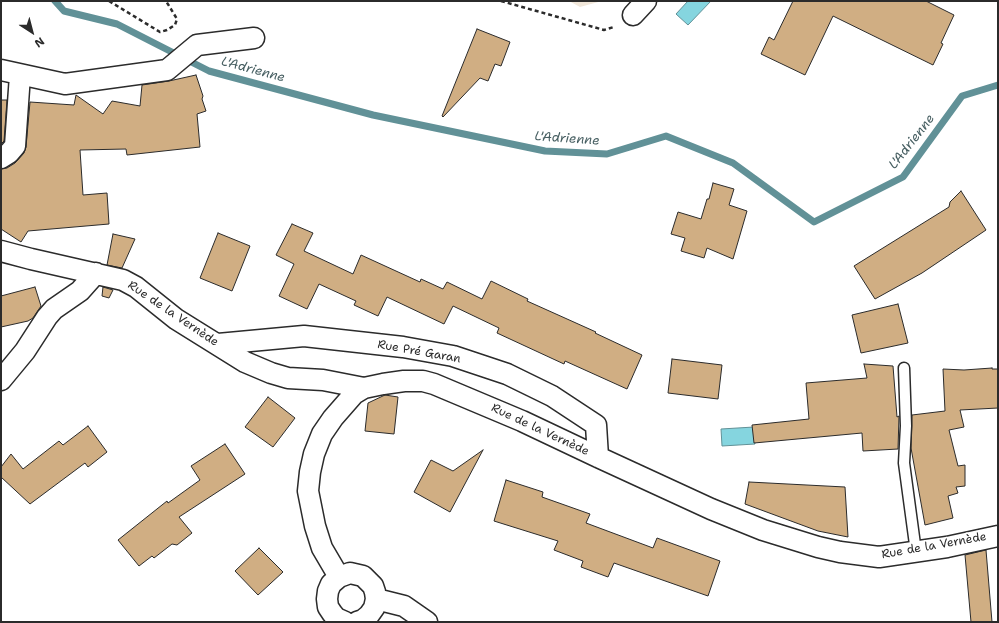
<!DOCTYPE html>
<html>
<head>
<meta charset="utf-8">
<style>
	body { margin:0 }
	#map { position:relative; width:999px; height:623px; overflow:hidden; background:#fff; font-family:"Shantell Sans",sans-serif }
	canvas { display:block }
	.frame { position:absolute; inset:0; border:2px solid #2b2b2b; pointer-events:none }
	.north { position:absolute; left:12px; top:12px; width:40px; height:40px; -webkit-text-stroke:3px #fff; paint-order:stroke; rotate:144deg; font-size:11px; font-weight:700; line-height:16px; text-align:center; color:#2b2b2b }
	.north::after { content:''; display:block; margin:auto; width:14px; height:18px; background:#2b2b2b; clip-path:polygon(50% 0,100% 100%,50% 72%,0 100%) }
</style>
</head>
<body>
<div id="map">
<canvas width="999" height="623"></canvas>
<div class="frame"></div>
<div class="north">N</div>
</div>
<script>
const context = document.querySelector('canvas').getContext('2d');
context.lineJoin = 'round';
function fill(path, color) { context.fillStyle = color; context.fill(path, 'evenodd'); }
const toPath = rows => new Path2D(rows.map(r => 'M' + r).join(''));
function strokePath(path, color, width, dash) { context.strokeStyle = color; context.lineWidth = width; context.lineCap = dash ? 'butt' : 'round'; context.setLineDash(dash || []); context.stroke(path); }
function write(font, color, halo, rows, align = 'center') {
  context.font = font + ' "Shantell Sans",sans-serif'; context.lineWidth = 3; context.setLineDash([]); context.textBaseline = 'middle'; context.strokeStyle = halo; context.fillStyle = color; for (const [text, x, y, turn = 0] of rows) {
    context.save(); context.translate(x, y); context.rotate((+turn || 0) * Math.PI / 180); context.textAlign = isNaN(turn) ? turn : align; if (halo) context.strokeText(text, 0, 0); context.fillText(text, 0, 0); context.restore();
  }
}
const built = toPath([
	[569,1,602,1,580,7]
]);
const water = toPath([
	[688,1,711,1,688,25,676,14,688,1],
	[754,427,755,444,722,446,721,429,754,427]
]);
const stream = toPath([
	[55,1,64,11,117,24,209,71,373,115,545,151,607,154,666,136,733,163,814,222,903,177,962,96,998,85]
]);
const building = toPath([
	[793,1,926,1,954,15,941,43,943,44,933,65,833,16,805,75,761,54,769,37,774,40,793,1],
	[477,29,510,42,501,66,495,64,488,81,480,78,443,117,442,116,477,29],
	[196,75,203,96,202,99,206,111,197,114,200,147,127,155,126,149,80,150,83,195,107,193,109,224,28,231,21,242,1,229,1,169,7,168,15,163,24,153,26,147,30,102,74,105,76,95,103,114,112,101,140,106,142,85,169,81,196,75],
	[1,100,7,100,4,141,1,144,1,100],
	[713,183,734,189,729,205,747,211,733,259,707,248,704,258,681,251,685,238,671,234,678,212,701,219,707,199,709,199,713,183],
	[961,191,986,230,922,273,875,299,854,266,949,207,950,202,961,191],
	[292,224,313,233,304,251,353,274,361,255,420,282,421,279,443,289,447,282,482,299,491,281,528,299,527,301,596,332,595,333,642,355,627,389,565,361,564,364,497,333,499,328,453,306,444,324,387,297,378,316,354,305,356,301,319,284,307,309,279,296,294,264,276,255,292,224],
	[218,233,250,246,232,291,200,278,218,233],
	[113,234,135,239,122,268,107,265,113,234],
	[35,287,41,306,33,318,28,321,1,327,1,296,35,287],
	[103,287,113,290,109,298,102,296,103,287],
	[898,304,908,343,861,353,852,315,898,304],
	[672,359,722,365,718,399,668,393,672,359],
	[864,364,893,366,897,417,899,416,898,449,863,451,862,433,754,443,752,425,809,419,806,383,867,378,864,364],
	[992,368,992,369,998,369,998,408,960,410,964,427,949,430,958,466,965,465,965,486,956,487,958,493,948,496,953,518,925,525,911,448,912,415,945,411,943,369,964,370,992,368],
	[385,395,398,397,394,434,365,431,368,403,385,395],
	[268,397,295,418,273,447,245,427,268,397],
	[88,426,107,452,88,467,85,463,30,504,1,477,1,467,11,454,23,469,59,441,63,445,88,426],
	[225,444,245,474,179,517,192,533,177,545,172,544,154,558,152,556,139,566,118,540,167,501,168,503,200,480,191,466,225,444],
	[483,450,450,512,414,492,431,460,453,471,483,450],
	[506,480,543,492,542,497,590,514,586,523,653,548,657,538,720,561,708,596,614,563,608,577,581,567,583,561,554,550,558,541,494,521,506,480],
	[749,482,845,487,848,537,818,531,745,504,749,482],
	[259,548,283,572,258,595,235,571,259,548],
	[986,550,992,622,971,622,965,555,986,550]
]);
const path = toPath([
	[109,1,160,32,167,30,175,25,177,19,166,1],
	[501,1,604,30,614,27]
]);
const service = toPath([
	[904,368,906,426,904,463,916,552]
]);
const minor = toPath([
	[633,15,646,1],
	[1,70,65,84,167,70,197,45,254,38],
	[1,158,9,153,15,146,20,75],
	[1,251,31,259,123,280,136,287,176,319,245,362,271,373,288,378,323,380,364,388,383,384,404,381,423,381,434,384,522,421,598,457,711,509,763,530,818,547,840,552,879,557,947,547,998,536],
	[218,344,304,336,403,347,453,356,507,374,552,396,596,425,598,457],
	[1,380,25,351,47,317,54,309,80,291,96,273],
	[339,577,322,548,315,526,308,491,310,472,314,454,322,434,333,418,354,394,364,388],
	[376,599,404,606,427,622],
	[345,622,336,618,332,613,328,607,327,599,328,591,331,584,339,577,350,573,363,576,373,586,375,592,376,599,374,608,369,615,363,620,357,622]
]);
const streetNames = [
	["Rue de la Vernède",173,314,34],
	["Rue Pré Garan",419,352,10],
	["Rue de la Vernède",540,430,25],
	["Rue de la Vernède",934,546,-10]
];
const waterNames = [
	["L'Adrienne",253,70,15],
	["L'Adrienne",567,139,4],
	["L'Adrienne",912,142,-52]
];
fill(built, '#f1e7da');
fill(water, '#85d5df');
strokePath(water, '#619197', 1);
strokePath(stream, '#619197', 7);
fill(building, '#d0ae83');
strokePath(building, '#2b2b2b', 1);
strokePath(service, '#2b2b2b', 13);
strokePath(minor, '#2b2b2b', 23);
strokePath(path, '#2b2b2b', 2.5, [4, 3]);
strokePath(service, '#fff', 10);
strokePath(minor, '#fff', 20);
write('12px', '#2b2b2b', '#fff', streetNames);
write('italic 13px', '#465e61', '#fff', waterNames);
</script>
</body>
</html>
